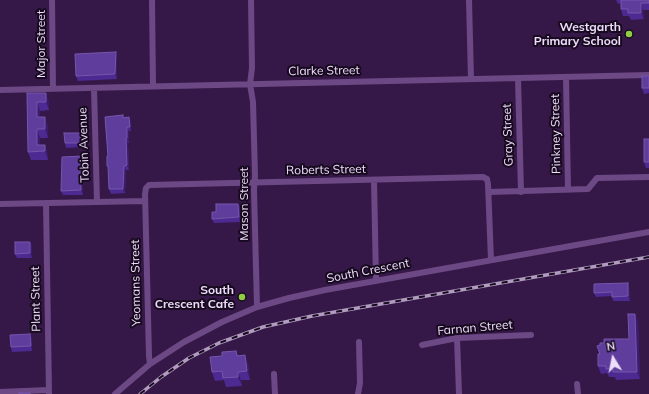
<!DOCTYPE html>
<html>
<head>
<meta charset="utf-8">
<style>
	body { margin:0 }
	#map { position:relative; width:649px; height:394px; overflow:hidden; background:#361848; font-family:Mulish,sans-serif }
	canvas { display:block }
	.north { position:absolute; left:593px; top:338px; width:40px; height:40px; -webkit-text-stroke:3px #170a1f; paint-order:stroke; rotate:350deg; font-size:11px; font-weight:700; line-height:16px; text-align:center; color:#eddcfa }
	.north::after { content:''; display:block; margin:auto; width:14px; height:18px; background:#eddcfa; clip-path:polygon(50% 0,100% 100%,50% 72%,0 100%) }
</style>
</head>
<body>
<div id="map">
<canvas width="649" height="394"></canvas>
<div class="north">N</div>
</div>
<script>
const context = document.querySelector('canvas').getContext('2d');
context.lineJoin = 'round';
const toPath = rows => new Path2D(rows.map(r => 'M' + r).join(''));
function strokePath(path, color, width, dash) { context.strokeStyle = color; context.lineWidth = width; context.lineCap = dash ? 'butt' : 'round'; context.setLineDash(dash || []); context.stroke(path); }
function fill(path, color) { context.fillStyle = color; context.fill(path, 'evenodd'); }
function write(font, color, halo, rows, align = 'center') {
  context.font = font + ' Mulish,sans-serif'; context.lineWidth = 4; context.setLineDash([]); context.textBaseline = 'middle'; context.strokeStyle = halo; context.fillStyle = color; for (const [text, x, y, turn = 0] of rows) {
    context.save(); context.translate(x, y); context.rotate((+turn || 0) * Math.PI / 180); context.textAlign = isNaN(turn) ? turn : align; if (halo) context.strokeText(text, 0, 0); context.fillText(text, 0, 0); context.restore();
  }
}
const minor = toPath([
	[52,0,53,88],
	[152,0,153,86],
	[251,0,252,68,250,84,253,102,255,176,254,190,257,307],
	[469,0,471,79],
	[566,77,568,190],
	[518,78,521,192],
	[94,88,97,202],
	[0,90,649,75],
	[374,180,376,281],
	[489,192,588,189,597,178,649,177],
	[46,203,49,394],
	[0,204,145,201],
	[457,338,459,394],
	[422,345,457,338,531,335],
	[150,364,149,356,145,194,146,188,149,185,483,177,487,179,488,184,491,260],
	[274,374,275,394],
	[577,384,578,394],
	[0,392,48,390],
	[115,394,150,364,184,342,222,322,257,307,289,298,325,290,649,232],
	[358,394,360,383,359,342]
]);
const rail = toPath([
	[140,394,161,377,189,358,219,343,263,327,312,316,649,257]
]);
const wall = toPath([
	[616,0,649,0,649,10,643,10,644,19,631,20,629,16,623,16,621,9,621,3,618,4],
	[117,56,117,79,78,81,76,76],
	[649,76,649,93,644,94,642,88],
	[27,93,49,102,49,110,40,111,40,117,48,126,48,138,40,138,40,145,48,154,48,160,31,160,28,152],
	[123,115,123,118,129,117,131,122,131,131,129,131,129,143,128,143,129,170,126,170,125,193,111,194,109,189,109,170,107,166],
	[81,133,82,137,83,147,66,148,65,143],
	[649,139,649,168,646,168,644,162],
	[83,156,85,161,85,171,81,171,83,195,63,195,61,191],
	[238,204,240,208,240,222,214,223,212,219,216,212],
	[30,242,32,246,32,258,17,258,15,254],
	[629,287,630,301,613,301,612,296,596,297,594,293],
	[638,321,640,379,616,380,615,377,609,377,607,373,601,374,598,366,600,354,600,345,604,343,629,339],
	[30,334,32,339,32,351,12,352,11,347],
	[236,351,238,356,248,364,250,380,241,380,242,386,226,387,224,380,215,381,212,372,222,356]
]);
const shadedWall = toPath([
	[641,3,643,10,644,19,641,13],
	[116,52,117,56,117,79,115,74],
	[46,93,49,102,49,110,46,102],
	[37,102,40,111,40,126,37,117],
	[45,117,48,126,48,138,45,129],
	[129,117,131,122,131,131,130,127],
	[127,127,129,131,129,143,127,138],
	[37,129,40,138,40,151,37,145],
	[81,133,82,137,83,147,81,143],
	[126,138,128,143,129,170,127,165],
	[45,145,48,154,48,160,45,151],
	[83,156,85,161,85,171,83,166],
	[80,166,81,171,83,195,81,190],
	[124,166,126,170,125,193,123,189],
	[238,204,240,208,240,222,239,217],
	[30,242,32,246,32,258,30,253],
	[628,283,629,287,630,301,628,296],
	[635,314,638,321,640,379,637,372],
	[30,334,32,339,32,351,31,346],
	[245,355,248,364,250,380,247,371],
	[238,372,241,380,242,386,238,377]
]);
const building = toPath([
	[621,0,649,0,649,3,641,3,641,13,628,13,628,9,621,9,621,0],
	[116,52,115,74,76,76,75,54,116,52],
	[642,76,649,76,649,88,642,88,642,76],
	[27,93,46,93,46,102,37,102,37,117,45,117,45,129,37,129,37,145,45,145,45,151,28,152,27,93],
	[123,115,123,118,129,117,130,127,127,127,127,138,126,138,127,165,124,166,123,189,109,189,108,166,107,166,107,156,108,156,105,117,123,115],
	[64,133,81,133,81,143,65,143,64,133],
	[644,139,649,139,649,162,644,162,644,139],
	[83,156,83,166,80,166,81,190,61,191,62,157,83,156],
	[216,204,238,204,239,217,212,219,212,212,216,212,216,204],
	[15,242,30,242,30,253,15,254,15,242],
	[628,283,628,296,612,297,612,292,594,293,594,284,628,283],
	[628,314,635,314,637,372,613,372,613,369,606,369,606,366,598,366,598,354,600,354,597,346,600,345,600,343,604,343,604,339,629,339,628,314],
	[30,334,31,346,11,347,10,335,30,334],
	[236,351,237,356,245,355,247,371,238,372,238,377,223,378,222,371,212,372,210,357,222,356,222,352,236,351],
	[19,393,30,393,30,394,19,394,19,393]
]);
const markers = [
	[629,34,4,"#8fcd42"],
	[242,297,4,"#8fcd42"]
];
const poiNames = [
	["Westgarth",621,27],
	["Primary School",621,41],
	["South",234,290],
	["Crescent Cafe",234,304]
];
const streetNames = [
	["Major Street",41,44,-90],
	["Clarke Street",324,71,-1],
	["Pinkney Street",556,134,-91],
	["Gray Street",508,135,-92],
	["Tobin Avenue",84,145,-92],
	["Roberts Street",326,170,-1],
	["Mason Street",244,204,-90],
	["South Crescent",368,271,-11],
	["Yeomans Street",136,283,-91],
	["Plant Street",36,299,-91],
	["Farnan Street",475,328,-5]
];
strokePath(minor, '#6c4984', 6);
strokePath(rail, '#b19cc0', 3.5);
strokePath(rail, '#170a1f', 2, [6]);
fill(wall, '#4d2a91');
fill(shadedWall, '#3d1b6f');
fill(building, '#5e3d9c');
strokePath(building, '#7556ab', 1);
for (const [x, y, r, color] of markers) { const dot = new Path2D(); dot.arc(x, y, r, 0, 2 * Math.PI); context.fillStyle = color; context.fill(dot); strokePath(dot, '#170a1f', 1.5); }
write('bold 12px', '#eddcfa', '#170a1f', poiNames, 'right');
write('12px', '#eddcfa', '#170a1f', streetNames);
</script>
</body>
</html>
